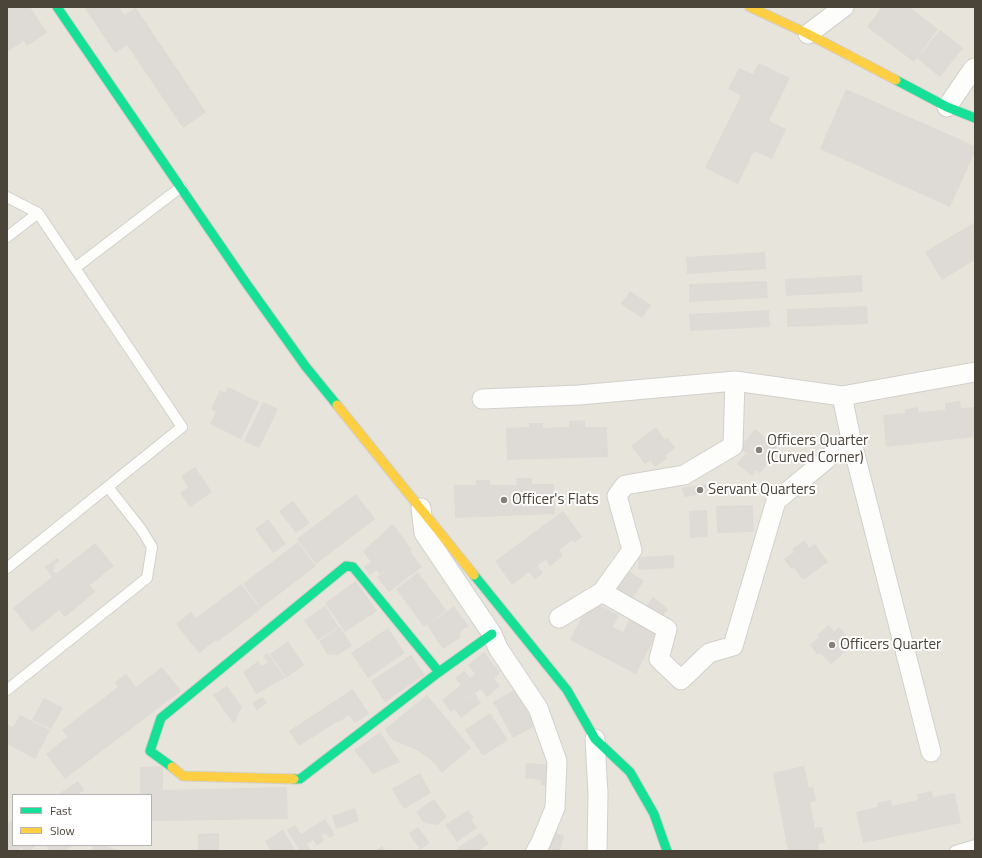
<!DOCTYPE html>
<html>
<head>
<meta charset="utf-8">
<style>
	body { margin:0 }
	#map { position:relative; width:982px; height:858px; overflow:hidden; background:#f4f2ee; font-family:"Titillium Web",sans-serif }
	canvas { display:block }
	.frame { position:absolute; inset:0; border:8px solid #4b4439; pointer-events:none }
	.legend { position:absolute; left:12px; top:794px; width:140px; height:52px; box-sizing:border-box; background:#fff; border:1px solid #b7b4b0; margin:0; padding:5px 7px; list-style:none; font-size:12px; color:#4b4439 }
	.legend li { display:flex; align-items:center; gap:8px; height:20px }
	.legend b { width:20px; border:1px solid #b7b4b0 }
</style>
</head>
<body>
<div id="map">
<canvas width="982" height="858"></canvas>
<div class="frame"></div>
<ul class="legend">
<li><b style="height:5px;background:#16e098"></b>Fast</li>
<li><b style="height:5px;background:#ffcf43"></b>Slow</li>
</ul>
</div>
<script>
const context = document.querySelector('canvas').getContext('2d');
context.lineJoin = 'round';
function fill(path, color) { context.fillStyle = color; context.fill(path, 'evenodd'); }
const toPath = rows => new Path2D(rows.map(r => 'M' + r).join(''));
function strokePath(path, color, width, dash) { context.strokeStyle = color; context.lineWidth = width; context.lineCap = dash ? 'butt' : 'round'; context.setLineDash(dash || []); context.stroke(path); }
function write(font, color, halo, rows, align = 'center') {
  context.font = font + ' "Titillium Web",sans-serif'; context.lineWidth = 4; context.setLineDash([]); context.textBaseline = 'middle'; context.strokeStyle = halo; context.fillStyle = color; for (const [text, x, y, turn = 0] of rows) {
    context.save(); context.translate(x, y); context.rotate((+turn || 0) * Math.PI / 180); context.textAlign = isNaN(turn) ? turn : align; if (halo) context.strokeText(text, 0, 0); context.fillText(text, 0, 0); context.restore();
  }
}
const residential = toPath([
	[7,7,975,7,975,851,7,851],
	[13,795,151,795,151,845,13,845]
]);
const building = toPath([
	[7,7,30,7,47,33,27,46,24,41,7,52],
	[84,7,119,7,124,15,136,8,206,112,183,128,127,45,115,53],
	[882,7,909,7,938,29,914,62,867,27],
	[940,30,963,48,940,77,917,58],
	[759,63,790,78,769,121,786,129,772,159,754,151,738,184,705,168,741,96,728,89,739,68,753,74],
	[846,89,975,146,975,152,950,207,820,149],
	[975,222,975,260,942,280,925,252],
	[765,252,766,269,687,274,686,257],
	[862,275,863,292,786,296,785,279],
	[767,281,768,298,689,302,689,284],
	[630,291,651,305,642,318,621,304],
	[867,306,868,324,787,327,787,309],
	[769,310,770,327,690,331,689,314],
	[228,387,259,402,241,439,210,424,216,412,211,409,220,390,225,393],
	[960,401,961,408,975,407,975,437,886,447,883,415,905,413,905,409,918,407,919,412,945,410,945,403],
	[263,402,278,409,259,448,244,441],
	[585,420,585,427,607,427,608,457,507,460,506,428,529,427,529,423,543,423,543,428,569,427,569,421],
	[656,427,665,440,668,438,675,448,665,456,667,458,655,467,650,460,645,464,631,446],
	[755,429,777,447,771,455,773,457,760,473,756,470,752,476,737,464,746,453,739,448],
	[195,467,212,492,190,507,180,493,188,487,181,476],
	[516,478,532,478,532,484,554,484,555,514,455,518,454,485,476,485,476,480,490,480,490,485,517,485],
	[716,482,718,491,684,497,682,488],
	[356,494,375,519,316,564,297,539],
	[293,501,310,523,296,533,279,511],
	[753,505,754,532,717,533,716,506],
	[707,510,708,537,690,538,689,511],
	[563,511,582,537,574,543,572,540,559,550,563,556,550,566,546,560,537,566,543,573,535,579,529,572,512,585,495,561],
	[268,519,286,544,273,553,255,529],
	[393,524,412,550,410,551,422,567,389,592,377,577,395,563,380,574,377,570,370,575,364,567,371,562,363,551],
	[805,540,809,548,815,544,828,562,803,580,794,568,791,569,784,559,794,552,792,549],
	[298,542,316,566,261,608,243,584],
	[95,543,114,566,90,585,95,592,65,617,59,610,32,632,13,608,52,577,45,567,57,558,60,561,53,566,55,568,53,570,56,574],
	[674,555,674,568,638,570,638,557],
	[626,569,644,581,628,604,610,592],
	[418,572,446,610,424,627,396,589],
	[356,581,377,611,345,632,325,603],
	[241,584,261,609,217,642,216,640,199,653,176,624,191,612,196,618],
	[653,597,668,609,657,623,642,611],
	[590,600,619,615,613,627,623,632,631,616,658,631,636,674,570,640],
	[325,606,339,627,318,640,304,620],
	[454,606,469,627,465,628,460,633,460,638,443,649,427,625],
	[829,625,834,632,839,627,854,644,831,664,820,653,818,655,810,645,819,637,817,635],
	[340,627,352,646,338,655,327,654,319,641],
	[388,628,405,653,368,678,351,653],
	[288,641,304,665,286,678,270,654],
	[484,652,500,673,494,678,500,686,487,697,481,689,464,701,475,694,481,703,461,718,454,709,451,712,442,700,461,685,455,678,464,671,470,678,475,674,468,665],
	[268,653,285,678,256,694,243,672,258,661,262,666,268,662,263,656],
	[411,655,425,675,385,702,371,681],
	[162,667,181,691,65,779,46,754,67,737,62,730,118,687,115,682,126,674,136,687],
	[227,686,242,707,238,714,236,721,233,723,213,695],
	[520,687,540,723,513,738,493,702],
	[353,689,369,714,355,723,349,715,339,722,338,721,299,746,289,731],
	[427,695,471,748,442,773,436,765,430,759,415,749,392,740,385,729],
	[262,697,267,703,257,710,252,703],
	[44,698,63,708,51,729,32,720],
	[490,713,508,740,483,756,465,730],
	[20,715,50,730,35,759,7,744,7,724,13,727],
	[380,732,400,762,373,774,354,750],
	[526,763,550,765,548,786,541,785,541,780,525,778],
	[163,766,163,790,287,787,288,819,151,821,151,795,140,795,140,767],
	[804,766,809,788,813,787,816,801,810,802,815,828,822,827,825,842,818,844,819,851,788,851,773,773],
	[420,773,431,793,404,809,392,789],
	[78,781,84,790,77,795,60,795,59,794],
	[932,791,933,797,955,793,961,823,863,843,856,812,878,807,877,803,891,800,892,806,918,800,917,794],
	[434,799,447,817,437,825,424,823,416,812],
	[355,808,359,821,336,829,332,816],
	[468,810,474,818,471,819,477,828,457,842,445,825],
	[325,819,335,835,329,838,326,833,321,836,324,841,317,846,313,840,307,844,311,850,300,851,287,830,295,825,301,834],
	[13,820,13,845,37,845,29,851,24,851,22,848,17,851,7,851,7,824],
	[418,827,430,843,420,850,409,833],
	[283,830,296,851,271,851,265,841],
	[551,830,564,836,560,851,542,851],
	[219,833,219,851,198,851,198,834],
	[481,833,489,844,478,851,459,851,457,848],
	[46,845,74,845,65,851,50,851],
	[93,845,104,845,120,851,91,851],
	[382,846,385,851,375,851]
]);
const lane = toPath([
	[7,197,38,213,75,268,181,187],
	[7,237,38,213],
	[7,568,182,427,75,268],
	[7,690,147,578,152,547,141,529,108,487],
	[955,851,975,845]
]);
const street = toPath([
	[808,34,844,7],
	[947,107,973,69,975,68],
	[842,396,851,439,931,752],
	[482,399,579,395,735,381,842,396,975,372],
	[421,508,424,533,492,634,498,648,538,708,557,761,555,808,541,842,536,851],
	[602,592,667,629,659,659,681,680,709,653,733,646,776,501,851,439],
	[559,618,602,592,632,550,617,496,625,485,684,475,733,446,735,381],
	[595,739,598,794,597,851]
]);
const fast = toPath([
	[57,7,246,283,306,367,337,405],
	[896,80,947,107,975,118],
	[474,575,567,690,595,739,630,772,654,814,667,851],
	[172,767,150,751,161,718,346,566,353,567,439,672],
	[294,779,300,779,439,672,492,634]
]);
const slow = toPath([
	[750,7,808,34,896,80],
	[337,405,474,575],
	[172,767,183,776,294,779]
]);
const markers = [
	[759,450,4,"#868178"],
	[700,490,4,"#868178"],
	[504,500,4,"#868178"],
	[832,645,4,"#868178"]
];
const poiNames = [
	["Officers Quarter",767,441],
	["(Curved Corner)",767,458],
	["Servant Quarters",708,490],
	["Officer's Flats",512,500],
	["Officers Quarter",840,645]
];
fill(residential, '#e7e4dc');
fill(building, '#dedbd6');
strokePath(lane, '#d2d0cb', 12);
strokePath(street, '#d2d0cb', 21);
strokePath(fast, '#d3cfc5', 11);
strokePath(slow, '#d3cfc5', 11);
strokePath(lane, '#fdfdfc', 10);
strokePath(street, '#fdfdfc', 19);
strokePath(fast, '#16e098', 9);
strokePath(slow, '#ffcf43', 9);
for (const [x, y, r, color] of markers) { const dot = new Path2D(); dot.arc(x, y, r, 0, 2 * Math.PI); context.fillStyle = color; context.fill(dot); strokePath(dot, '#fff', 1.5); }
write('15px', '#4b4439', '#fff', poiNames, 'left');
</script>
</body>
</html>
